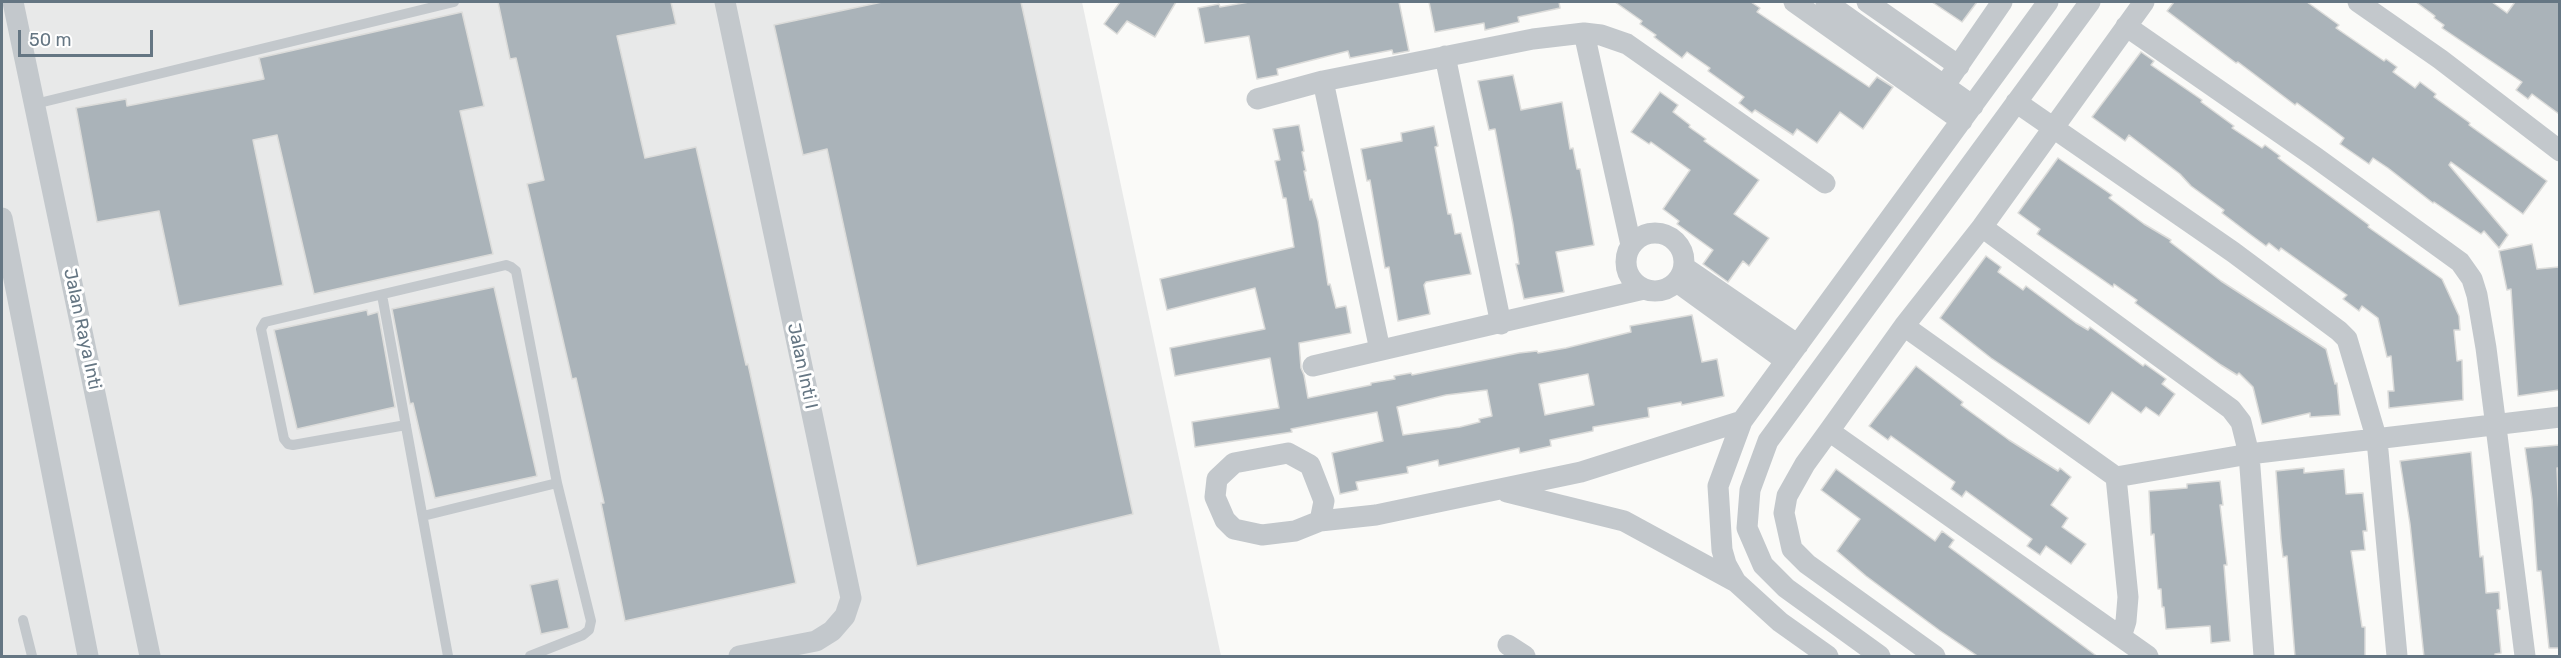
<!DOCTYPE html>
<html>
<head>
<meta charset="utf-8">
<style>
	body { margin:0 }
	#map { position:relative; width:2561px; height:658px; overflow:hidden; background:#fafaf8; font-family:Rubik,sans-serif }
	canvas { display:block }
	.frame { position:absolute; inset:0; border:3px solid #657683; pointer-events:none }
	.scale { position:absolute; left:18px; top:30px; width:135px; height:27px; box-sizing:border-box; border:3px solid #657683; border-top:0; padding-left:8px; font-size:18px; line-height:21px; white-space:nowrap; color:#657683; -webkit-text-stroke:4px #fff; paint-order:stroke }
</style>
</head>
<body>
<div id="map">
<canvas width="2561" height="658"></canvas>
<div class="frame"></div>
<div class="scale">50 m</div>
</div>
<script>
const context = document.querySelector('canvas').getContext('2d');
context.lineJoin = 'round';
function fill(path, color) { context.fillStyle = color; context.fill(path, 'evenodd'); }
const toPath = rows => new Path2D(rows.map(r => 'M' + r).join(''));
function strokePath(path, color, width, dash) { context.strokeStyle = color; context.lineWidth = width; context.lineCap = dash ? 'butt' : 'round'; context.setLineDash(dash || []); context.stroke(path); }
function write(font, color, halo, rows, align = 'center') {
  context.font = font + ' Rubik,sans-serif'; context.lineWidth = 6; context.setLineDash([]); context.textBaseline = 'middle'; context.strokeStyle = halo; context.fillStyle = color; for (const [text, x, y, turn = 0] of rows) {
    context.save(); context.translate(x, y); context.rotate((+turn || 0) * Math.PI / 180); context.textAlign = isNaN(turn) ? turn : align; if (halo) context.strokeText(text, 0, 0); context.fillText(text, 0, 0); context.restore();
  }
}
const built = toPath([
	[2,2,1082,2,1221,656,2,656]
]);
const building = toPath([
	[498,2,671,2,676,24,617,36,645,158,696,147,746,365,748,364,796,583,625,621,601,503,604,503,576,378,572,379,527,184,544,180,516,58,510,59,498,2],
	[882,2,1021,2,1133,514,917,566,827,149,803,155,774,25,882,2],
	[1120,2,1176,2,1155,37,1127,21,1117,34,1104,24,1120,2],
	[1249,2,1399,2,1409,51,1393,54,1392,50,1350,58,1348,51,1277,69,1278,75,1257,79,1249,36,1205,43,1198,8,1219,4,1220,7,1249,2],
	[1429,2,1559,2,1560,8,1518,17,1519,22,1485,30,1484,23,1435,32,1429,2],
	[1615,2,1751,2,1760,8,1757,12,1869,87,1877,77,1893,87,1863,129,1840,112,1817,143,1797,129,1793,135,1755,110,1752,113,1739,103,1744,97,1708,71,1710,68,1687,52,1682,58,1654,37,1656,35,1640,24,1642,21,1615,2],
	[1932,2,1977,2,1962,22,1932,2],
	[2174,2,2307,2,2339,25,2336,28,2384,61,2386,59,2397,67,2393,72,2415,88,2420,82,2436,94,2434,97,2470,123,2469,125,2547,181,2523,214,2451,162,2449,165,2508,235,2499,248,2484,231,2481,234,2434,202,2433,203,2388,168,2373,158,2369,164,2340,144,2344,138,2331,128,2297,103,2295,105,2238,62,2236,63,2167,11,2174,2],
	[2416,2,2492,2,2507,13,2515,2,2559,2,2559,114,2532,94,2528,99,2516,90,2522,82,2442,28,2444,25,2434,18,2435,16,2416,2],
	[462,12,484,106,460,111,493,254,314,294,277,135,253,140,283,285,179,306,159,211,97,222,76,108,126,99,127,106,264,79,259,58,462,12],
	[2141,52,2154,61,2151,65,2202,100,2201,102,2234,126,2232,128,2262,148,2265,145,2280,156,2278,158,2369,225,2368,227,2442,279,2459,316,2460,330,2454,330,2457,361,2462,360,2463,400,2389,408,2388,391,2394,391,2391,356,2387,357,2378,318,2362,306,2359,311,2343,299,2347,295,2281,248,2279,251,2269,243,2266,246,2251,235,2222,213,2224,210,2191,186,2180,174,2129,135,2125,141,2092,117,2141,52],
	[1513,75,1521,110,1562,102,1570,149,1573,148,1577,169,1580,169,1594,245,1556,252,1564,292,1524,299,1516,264,1519,264,1513,224,1495,129,1489,130,1478,81,1513,75],
	[1660,92,1678,105,1673,112,1690,125,1689,127,1706,139,1704,141,1759,180,1734,214,1769,238,1749,266,1743,261,1728,282,1703,264,1713,250,1677,224,1679,221,1663,209,1690,170,1651,142,1649,144,1631,132,1660,92],
	[1299,125,1304,151,1302,152,1306,171,1304,171,1310,200,1312,199,1318,221,1328,285,1330,284,1336,308,1346,306,1351,333,1299,343,1301,368,1304,375,1308,398,1371,385,1371,383,1395,379,1394,376,1411,373,1412,375,1519,353,1537,351,1538,353,1566,348,1631,332,1630,326,1692,315,1702,362,1717,359,1724,396,1682,405,1681,402,1648,408,1649,417,1593,427,1593,431,1550,440,1551,446,1520,453,1519,448,1439,466,1438,460,1407,467,1408,473,1356,482,1358,490,1340,494,1332,453,1383,441,1377,412,1291,429,1292,432,1195,447,1192,422,1279,408,1270,358,1175,376,1170,348,1265,329,1255,288,1167,310,1160,279,1294,247,1286,198,1283,198,1275,161,1280,160,1273,129,1299,125],
	[1588,374,1594,405,1545,415,1539,384,1588,374],
	[1487,390,1492,416,1479,419,1480,422,1460,427,1403,435,1397,407,1446,395,1487,390],
	[1434,126,1438,146,1435,147,1448,214,1451,214,1455,234,1461,233,1471,274,1426,282,1424,285,1430,314,1398,321,1389,267,1385,268,1370,180,1367,181,1361,149,1402,141,1401,133,1434,126],
	[2058,158,2112,195,2109,198,2144,224,2171,240,2170,242,2221,281,2326,349,2335,384,2337,383,2340,415,2310,417,2310,413,2262,424,2253,387,2239,373,2237,375,2221,365,2135,303,2137,300,2114,284,2113,287,2037,234,2040,229,2018,213,2058,158],
	[2532,244,2537,269,2559,267,2559,390,2518,396,2511,289,2507,290,2499,251,2532,244],
	[1986,256,2001,267,1998,272,2023,290,2026,286,2076,323,2088,330,2090,327,2143,366,2145,364,2166,379,2162,384,2175,394,2159,416,2146,407,2141,413,2112,392,2089,424,1991,358,1940,318,1986,256],
	[494,287,537,476,435,498,413,403,410,404,392,309,494,287],
	[367,310,368,315,378,312,395,407,297,429,274,330,367,310],
	[1916,366,1963,402,1961,405,2009,440,2058,471,2060,468,2071,477,2051,505,2068,518,2062,527,2086,544,2071,564,2046,546,2040,555,2027,546,2032,539,1966,491,1962,497,1951,489,1955,482,1891,436,1888,440,1869,426,1916,366],
	[2559,445,2559,468,2557,468,2559,516,2559,648,2549,648,2541,571,2537,571,2532,499,2525,448,2559,445],
	[2471,452,2480,557,2483,556,2486,593,2499,592,2500,609,2497,610,2501,653,2495,654,2495,657,2424,657,2410,524,2400,461,2471,452],
	[2304,468,2304,473,2344,469,2346,494,2363,493,2367,531,2363,531,2365,550,2351,551,2362,627,2365,627,2365,657,2295,657,2287,556,2283,557,2281,540,2276,471,2304,468],
	[1836,469,1935,541,1942,531,1954,540,1949,547,2098,657,1979,657,1939,630,1866,576,1837,551,1860,519,1821,490,1836,469],
	[2220,481,2223,505,2220,505,2227,565,2224,565,2230,641,2211,643,2210,626,2166,629,2164,607,2162,607,2161,589,2158,589,2154,534,2151,535,2149,491,2187,488,2187,484,2220,481],
	[558,579,569,628,541,634,530,585,558,579]
]);
const service = toPath([
	[35,104,454,2],
	[382,295,448,656],
	[406,425,293,445,288,444,284,439,261,329,265,322,506,265,511,267,516,271,557,483,591,621,589,630,583,635,530,656],
	[423,516,557,483],
	[23,620,32,656]
]);
const minor = toPath([
	[13,2,150,656],
	[725,2,851,598,845,616,832,631,816,641,739,656],
	[1794,2,1962,121],
	[1826,2,1973,106],
	[1867,2,1959,66],
	[2358,2,2440,59,2560,151],
	[2126,26,2315,157,2460,262,2472,279,2477,295,2486,348,2525,656],
	[1584,33,1631,245],
	[1445,56,1501,324],
	[1323,81,1380,350],
	[1936,98,2002,2],
	[1257,99,1323,81,1533,39,1584,33,1601,35,1627,44,1825,183],
	[2016,102,2233,252,2339,331,2347,339,2377,440,2397,656],
	[2,218,88,656],
	[1982,227,2231,409,2241,422,2249,454,2264,656],
	'1626 262a29 29 0 1 1 58 0a29 29 0 1 1-58 0Z',
	[1684,267,1798,345],
	[1677,282,1786,361],
	[1904,326,2116,477,2128,597,2126,621,2121,637],
	[1313,366,1644,289],
	[1829,431,2148,656],
	[2116,477,2249,454,2560,417],
	[1507,492,1624,521,1736,582],
	[1320,521,1324,501,1310,465,1288,453,1234,463,1217,479,1215,497,1225,520,1234,529,1262,535,1295,531,1320,521,1376,515,1581,472,1742,421],
	[1508,645,1525,656],
	[1828,656,1780,622,1736,582,1726,564,1722,550,1718,486,1742,421,2048,2],
	[1880,656,1786,588,1763,565,1747,528,1750,490,1768,441,2090,2],
	[1935,656,1807,564,1792,549,1784,513,1787,496,1805,464,1829,431,1904,326,1982,227,2144,2]
]);
const streetNames = [
	["Jalan Raya Inti",82,329,78],
	["Jalan Inti I",802,366,78]
];
fill(built, '#e8e9e9');
fill(building, '#aab3b9');
strokePath(building, '#dcdcda', 1.5);
strokePath(service, '#c3c8cc', 10);
strokePath(minor, '#c3c8cc', 21);
write('18px', '#657683', '#fff', streetNames);
</script>
</body>
</html>
